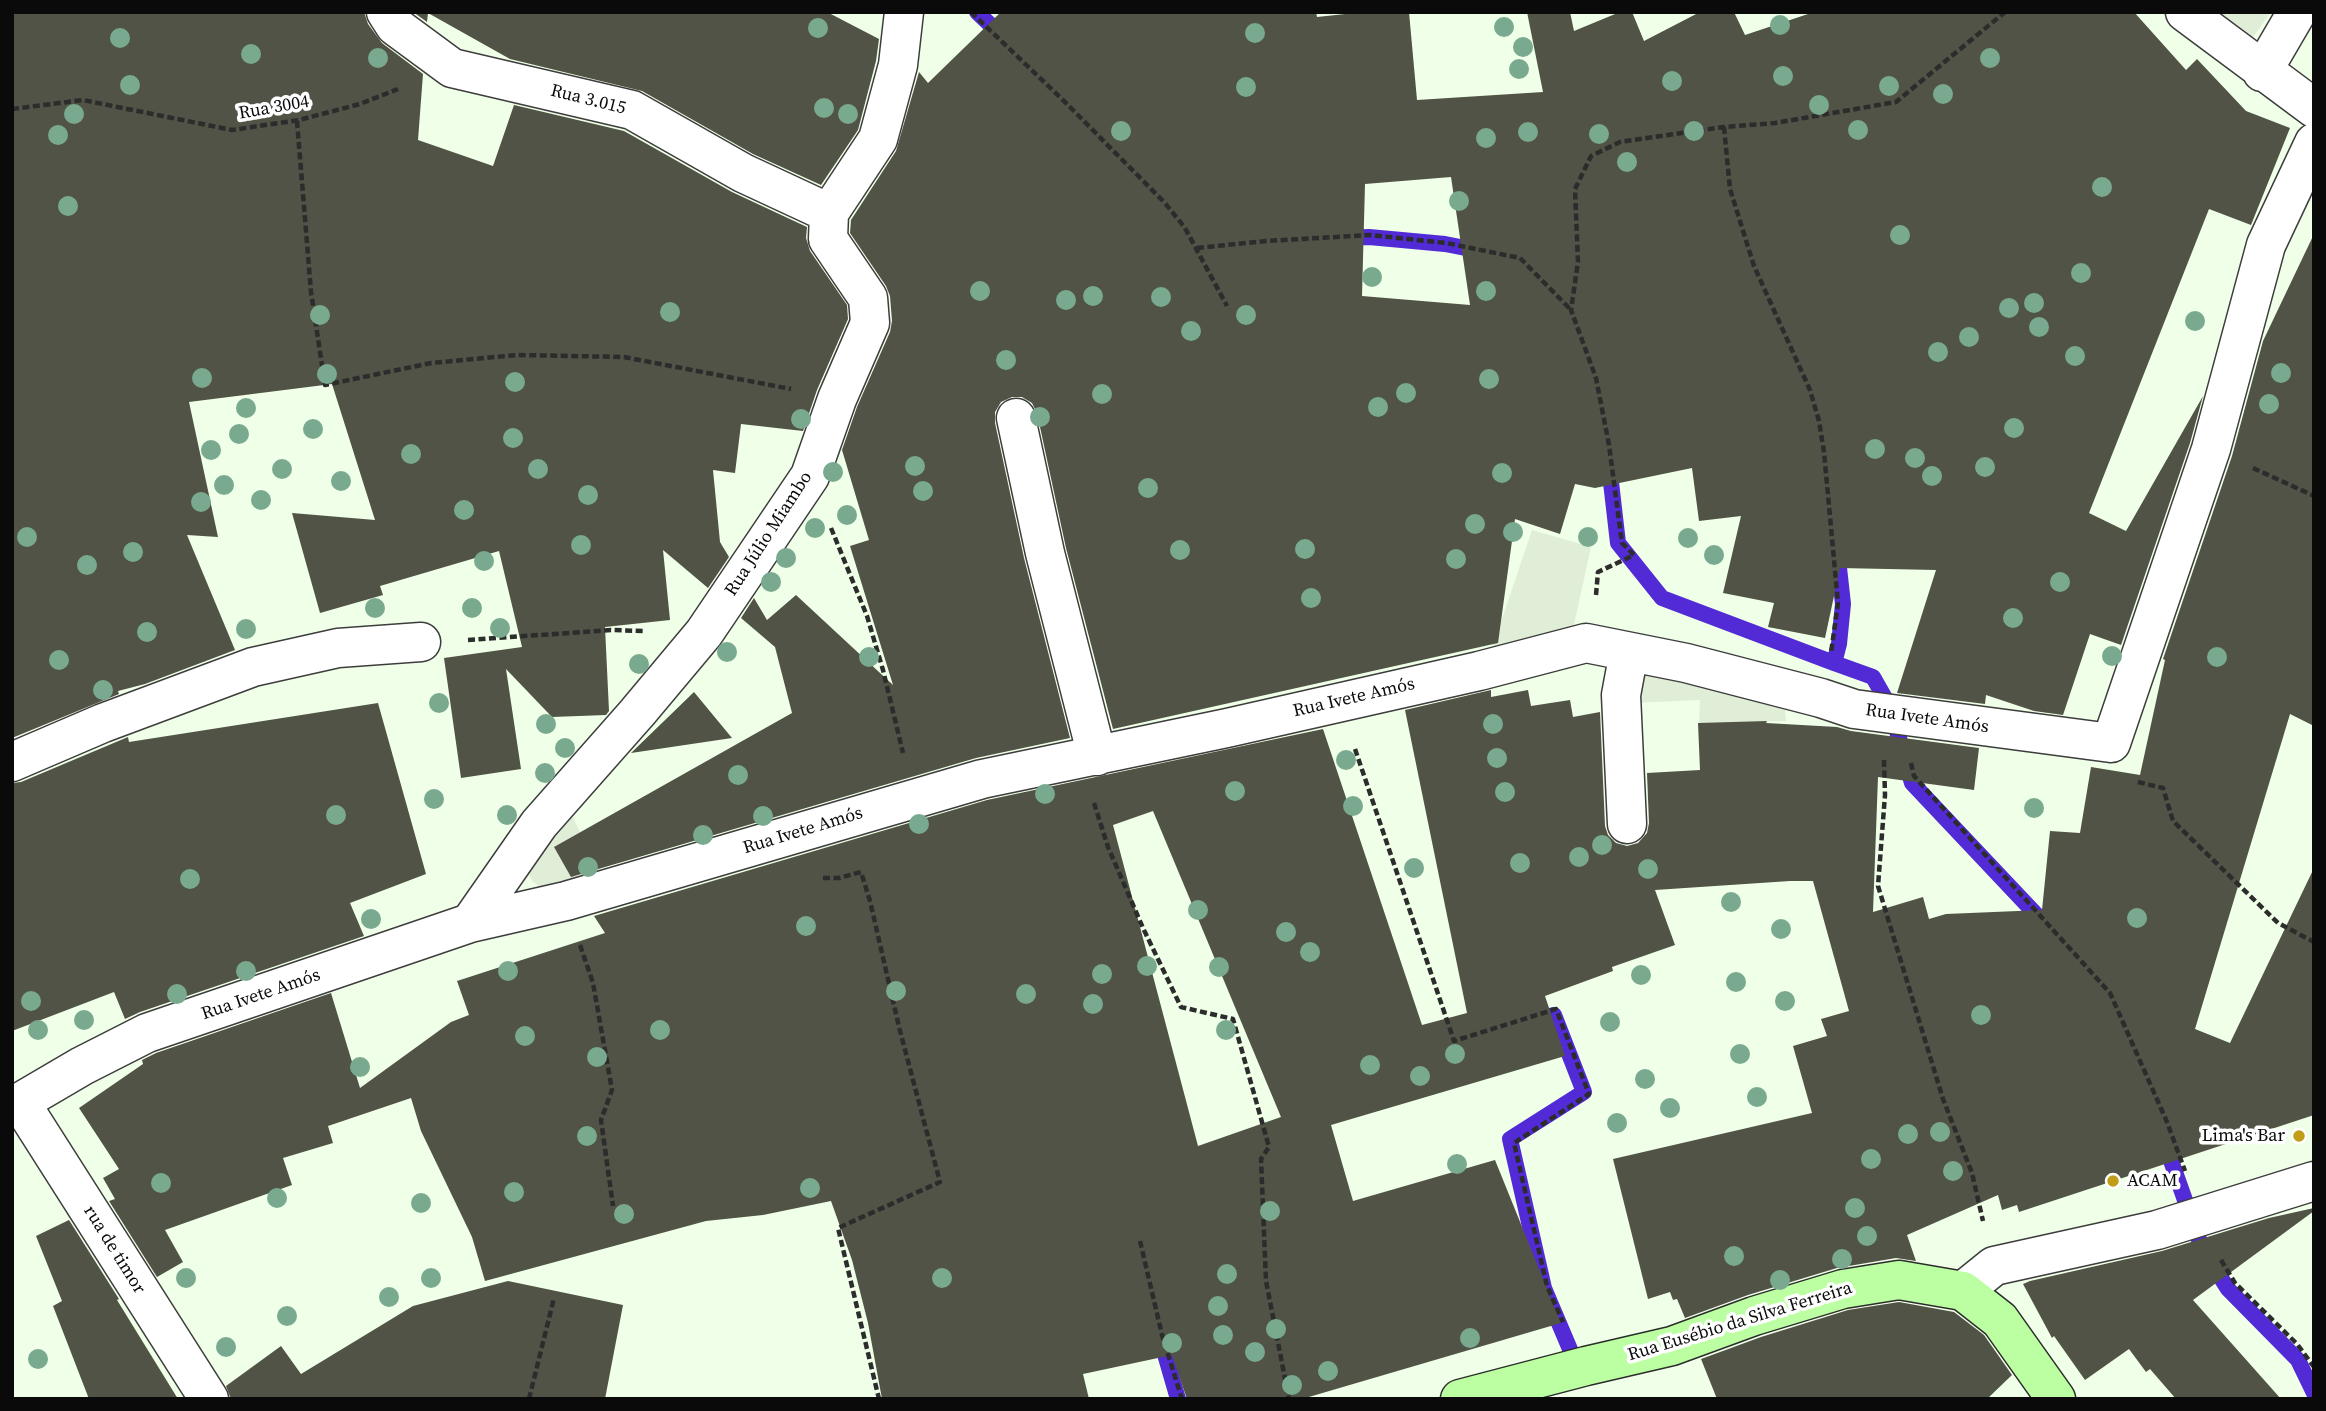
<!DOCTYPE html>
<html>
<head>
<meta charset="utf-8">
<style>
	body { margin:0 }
	#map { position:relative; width:2326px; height:1411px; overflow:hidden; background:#f0ffe7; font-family:"Source Serif 4",serif }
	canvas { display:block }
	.frame { position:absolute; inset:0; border:14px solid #0a0a0a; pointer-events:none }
</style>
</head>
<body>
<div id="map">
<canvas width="2326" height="1411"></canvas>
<div class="frame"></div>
</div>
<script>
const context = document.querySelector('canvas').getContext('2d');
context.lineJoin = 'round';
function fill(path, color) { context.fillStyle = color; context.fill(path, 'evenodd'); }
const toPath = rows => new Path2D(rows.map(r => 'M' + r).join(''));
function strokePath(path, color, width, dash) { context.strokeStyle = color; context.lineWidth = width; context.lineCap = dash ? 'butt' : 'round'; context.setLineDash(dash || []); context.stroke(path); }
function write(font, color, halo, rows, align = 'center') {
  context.font = font + ' "Source Serif 4",serif'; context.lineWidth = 7; context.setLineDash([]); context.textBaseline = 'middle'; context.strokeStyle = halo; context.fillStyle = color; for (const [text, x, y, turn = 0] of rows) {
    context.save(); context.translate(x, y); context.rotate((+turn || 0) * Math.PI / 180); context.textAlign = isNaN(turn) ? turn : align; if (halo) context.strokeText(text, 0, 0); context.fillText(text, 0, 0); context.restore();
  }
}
const plaza = toPath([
	[2217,12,2271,12,2251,40],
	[1532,530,1591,547,1572,634,1490,654],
	[1606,660,1785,710,1786,721,1699,723,1700,700,1612,704],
	[569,810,599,870,549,890,542,888,532,881,526,868]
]);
const stream = toPath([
	[977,12,1003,37],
	[1343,238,1369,237,1445,244,1481,251],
	[1609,465,1618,543,1662,598,1834,663,1839,644,1843,604,1837,550],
	[1834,663,1873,677,1890,707,1912,783,2046,925],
	[1531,1022,1554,1015,1584,1092,1510,1139,1544,1288,1572,1354,1581,1368],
	[2164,1141,2202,1248,2228,1289,2298,1360,2314,1393],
	[1160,1337,1178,1399]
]);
const building = toPath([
	[12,12,364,12,368,24,382,43,423,74,418,140,493,166,514,105,624,131,732,192,807,227,806,238,810,251,847,305,848,319,817,390,803,431,741,424,735,473,713,470,720,542,729,557,708,588,663,550,670,620,605,627,609,711,606,715,552,717,506,669,521,769,461,778,444,658,522,647,499,551,380,586,383,595,320,613,292,513,375,520,332,384,189,402,218,537,187,535,235,650,145,684,118,691,119,694,12,738],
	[413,12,827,12,879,39,876,61,858,130,821,185,753,154,642,91,510,59,428,13,427,22],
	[1001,12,1316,12,1317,17,1364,12,1409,12,1417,100,1543,92,1527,12,1570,12,1574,31,1620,12,1632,12,1644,41,1700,12,1734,12,1745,35,1814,12,2134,12,2186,70,2197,59,2246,111,2290,128,2251,225,2209,209,2089,513,2126,531,2203,396,2190,443,2121,645,2090,634,2063,715,2034,711,1986,695,1985,704,1897,693,1936,570,1840,568,1825,638,1768,627,1774,603,1723,593,1741,516,1699,521,1692,468,1595,488,1575,484,1560,534,1515,519,1498,643,1113,729,1066,548,1037,413,1032,403,1022,397,1012,397,1001,402,995,412,995,423,1024,558,1070,738,976,758,571,877,554,847,792,713,775,647,741,618,754,598,767,620,796,595,893,685,850,546,869,540,842,450,857,407,890,332,892,321,890,296,886,286,850,233,851,220,896,151,919,72,928,83],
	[1451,177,1470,305,1362,296,1365,184],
	[2314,234,2314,726,2290,714,2195,1029,2230,1043,2314,868,2314,1115,2019,1212,2017,1205,2002,1210,1998,1195,1907,1235,1916,1261,1896,1258,1837,1268,1748,1295,1685,1318,1677,1299,1673,1300,1670,1292,1648,1299,1613,1159,1812,1113,1793,1046,1827,1036,1821,1019,1849,1011,1813,881,1790,881,1655,890,1675,945,1612,967,1613,971,1545,996,1565,1056,1331,1125,1353,1201,1495,1160,1561,1323,1302,1399,1187,1399,1172,1355,1083,1374,1089,1399,882,1399,868,1323,852,1260,831,1201,763,1215,706,1221,485,1281,472,1237,421,1131,411,1098,328,1126,333,1143,283,1158,292,1185,165,1230,183,1262,157,1277,109,1201,115,1199,103,1178,119,1169,79,1108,143,1064,142,1060,156,1053,331,993,360,1088,451,1022,469,1015,457,981,605,933,594,916,987,800,1323,729,1422,1025,1467,1013,1405,710,1491,690,1491,697,1528,690,1531,706,1570,700,1573,717,1600,712,1605,826,1608,835,1616,843,1627,846,1638,843,1647,833,1649,823,1647,773,1700,770,1698,723,1767,721,1766,723,1837,727,1851,731,1979,748,1974,790,1878,777,1873,912,1923,897,1929,919,1946,914,2042,910,2050,831,2080,833,2091,767,2140,775,2165,660,2163,659,2232,456,2263,341],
	[1153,811,1281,1117,1198,1146,1113,825],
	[694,692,732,738,631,753,632,752],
	[378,703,426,874,350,903,364,936,140,1012,125,1019,114,992,12,1031,12,783,21,782,128,737,129,742],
	[2314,1208,2314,1211,2193,1300,2281,1399,2176,1399,2150,1369,2146,1372,2129,1349,2085,1380,2054,1336,2052,1338,2023,1284,2030,1281,2162,1251,2269,1218],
	[69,1220,119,1299,117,1300,178,1399,89,1399,53,1306,62,1301,36,1236],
	[508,1281,623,1305,605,1399,231,1399,226,1386,281,1346,301,1374,413,1306],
	[1899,1302,1954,1312,1984,1335,2012,1375,1987,1399,1717,1399,1701,1359,1761,1337,1848,1310]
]);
const path = toPath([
	[971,12,1063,100,1165,203,1185,228,1227,306],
	[12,109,83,100,232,130,299,120,360,104,398,89],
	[297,121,311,292,325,385,431,363,517,355,624,357,791,389],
	[1724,127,1730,189,1754,266,1810,390,1819,421,1824,452,1838,603,1831,653],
	[1197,248,1266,241,1370,235,1446,243,1520,258,1571,310],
	[2253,468,2314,496],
	[831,528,867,616,883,670,903,753],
	[1596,595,1598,572,1634,555,1622,543,1609,445,1596,378,1571,310,1578,262,1575,189,1591,156,1620,142,1724,127,1775,123,1896,102,2005,12],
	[468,640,611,630,644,631],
	[1355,749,1454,1041,1556,1009,1589,1094,1514,1143,1547,1286,1563,1322],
	[1884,760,1885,795,1878,886,1943,1099,1972,1173,1983,1221],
	[1911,763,1914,776,2110,993,2167,1122,2185,1171],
	[2138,782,2163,788,2173,821,2278,923,2314,942],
	[1094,803,1108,847,1143,928,1181,1007,1233,1019,1269,1147,1261,1159,1266,1281,1289,1399],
	[823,878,839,878,861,872,870,901,899,1027,940,1182,838,1228,879,1399],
	[580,945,593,983,612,1090,601,1120,613,1206],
	[1140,1241,1162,1335,1182,1399],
	[2221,1260,2235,1283,2297,1344,2314,1367],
	[529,1399,554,1298]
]);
const street = toPath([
	[386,12,395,26,452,68,632,110,743,173,829,213],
	[2185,12,2314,108],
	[2262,72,2297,12],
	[1016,418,1045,553,1097,756],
	[12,762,103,723,253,667,338,648,421,642],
	[1627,824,1621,695,1629,652],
	[470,923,539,824,637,713,704,633,810,476,837,399,870,323,868,298,828,239,829,213,878,139,898,65,904,12],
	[20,1102,209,1399],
	[12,1107,82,1066,147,1033,470,923,566,901,982,779,1227,728,1479,671,1586,643,1686,663,1821,698,1854,709,2111,743,2211,449,2266,245,2314,143],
	[1963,1291,1994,1266,2157,1230,2314,1181]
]);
const secondary = toPath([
	[1460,1399,1586,1366,1672,1346,1754,1316,1843,1289,1899,1280,1963,1291,2000,1320,2056,1399]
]);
const trees = [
	[1780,25],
	[1504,27],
	[818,28],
	[1255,33],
	[120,38],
	[1523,47],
	[251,54],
	[378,58],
	[1990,58],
	[1519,69],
	[1783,76],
	[1672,81],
	[130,85],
	[1889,86],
	[1246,87],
	[1943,94],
	[1819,105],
	[824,108],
	[74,114],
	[848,114],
	[1858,130],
	[1121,131],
	[1694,131],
	[1528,132],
	[1599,134],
	[58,135],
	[1486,138],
	[1627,162],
	[2102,187],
	[1459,201],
	[68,206],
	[1900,235],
	[2081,273],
	[1372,277],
	[980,291],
	[1486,291],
	[1093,296],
	[1161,297],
	[1066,300],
	[2034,303],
	[2009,308],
	[670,312],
	[320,315],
	[1246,315],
	[2195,321],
	[2039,327],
	[1191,331],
	[1969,337],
	[1938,352],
	[2075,356],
	[1006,360],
	[2281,373],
	[327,374],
	[202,378],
	[1489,379],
	[515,382],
	[1406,393],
	[1102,394],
	[2269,404],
	[1378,407],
	[246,408],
	[1040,417],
	[801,419],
	[2014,428],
	[313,429],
	[239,434],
	[513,438],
	[1875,449],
	[211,450],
	[411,454],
	[1915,458],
	[915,466],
	[1985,467],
	[282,469],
	[538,469],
	[833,472],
	[1502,473],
	[1932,476],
	[341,481],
	[224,485],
	[1148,488],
	[923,491],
	[588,495],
	[261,500],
	[201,502],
	[464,510],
	[847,515],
	[1475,524],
	[815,528],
	[1513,532],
	[27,537],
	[1588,537],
	[1688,538],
	[581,545],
	[1305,549],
	[1180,550],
	[133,552],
	[1714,555],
	[786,558],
	[1456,559],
	[484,561],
	[87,565],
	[771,582],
	[2060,582],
	[1311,598],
	[375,608],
	[472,608],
	[2013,618],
	[500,628],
	[246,629],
	[147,632],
	[727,652],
	[2112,656],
	[869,657],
	[2217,657],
	[59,660],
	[639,664],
	[103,690],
	[439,703],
	[546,724],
	[1493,724],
	[565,748],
	[1497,758],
	[1346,760],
	[545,773],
	[738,775],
	[1235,791],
	[1505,792],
	[1045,794],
	[434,799],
	[1353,806],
	[2034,808],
	[336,815],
	[507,815],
	[763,816],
	[919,824],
	[703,835],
	[1602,845],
	[1579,857],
	[1520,863],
	[588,867],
	[1414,868],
	[1648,869],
	[190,879],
	[1731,902],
	[1198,910],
	[2137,918],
	[371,919],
	[806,926],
	[1781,929],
	[1286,932],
	[1310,952],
	[1147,966],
	[1219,967],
	[246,971],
	[508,971],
	[1102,974],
	[1641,975],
	[1736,982],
	[896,991],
	[177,994],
	[1026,994],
	[31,1001],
	[1785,1001],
	[1093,1004],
	[1981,1015],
	[84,1020],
	[1610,1022],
	[38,1030],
	[660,1030],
	[1226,1030],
	[525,1036],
	[1455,1054],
	[1740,1054],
	[597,1057],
	[1370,1065],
	[360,1067],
	[1420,1076],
	[1645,1079],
	[1757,1097],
	[1670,1108],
	[1617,1123],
	[1940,1132],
	[1908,1134],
	[587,1136],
	[1871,1159],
	[1457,1164],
	[1953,1171],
	[161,1183],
	[810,1188],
	[514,1192],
	[277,1198],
	[421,1203],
	[1855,1208],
	[1270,1211],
	[624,1214],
	[1867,1236],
	[1734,1256],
	[1842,1259],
	[1227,1274],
	[186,1278],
	[431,1278],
	[942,1278],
	[1780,1280],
	[389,1297],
	[1218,1306],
	[287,1316],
	[1276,1329],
	[1223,1335],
	[1470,1338],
	[1172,1343],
	[226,1347],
	[1255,1352],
	[38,1359],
	[1328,1371],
	[1292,1385]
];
const markers = [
	[2299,1136,7,"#c29d1a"],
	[2113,1181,7,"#c29d1a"]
];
const streetNames = [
	["Rua 3.015",588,100,14],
	["Rua 3004",274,108,-10],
	["Rua Júlio Miambo",769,534,-57],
	["Rua Ivete Amós",1354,698,-13],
	["Rua Ivete Amós",1927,719,8],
	["Rua Ivete Amós",803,831,-17],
	["Rua Ivete Amós",261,995,-19],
	["rua de timor",114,1250,58],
	["Rua Eusébio da Silva Ferreira",1740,1322,-17]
];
const poiNames = [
	["Lima's Bar",2285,1136],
	["ACAM",2127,1181,"left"]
];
fill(plaza, '#e1eed7');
strokePath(stream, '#522ad6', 16);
fill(building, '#505346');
strokePath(street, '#3d3d3d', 41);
strokePath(secondary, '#2c2c2c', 41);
strokePath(path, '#2c2c2c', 4.5, [7, 3.5]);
strokePath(street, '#fff', 38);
strokePath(secondary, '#bcffa2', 38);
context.fillStyle = '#79aa90';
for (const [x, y] of trees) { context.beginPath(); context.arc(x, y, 10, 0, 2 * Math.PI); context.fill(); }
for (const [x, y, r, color] of markers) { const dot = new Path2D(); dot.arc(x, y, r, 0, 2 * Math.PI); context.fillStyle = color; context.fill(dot); strokePath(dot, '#fff', 2.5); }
write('18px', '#0a0a0a', '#fff', streetNames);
write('18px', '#0a0a0a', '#fff', poiNames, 'right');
</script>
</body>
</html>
